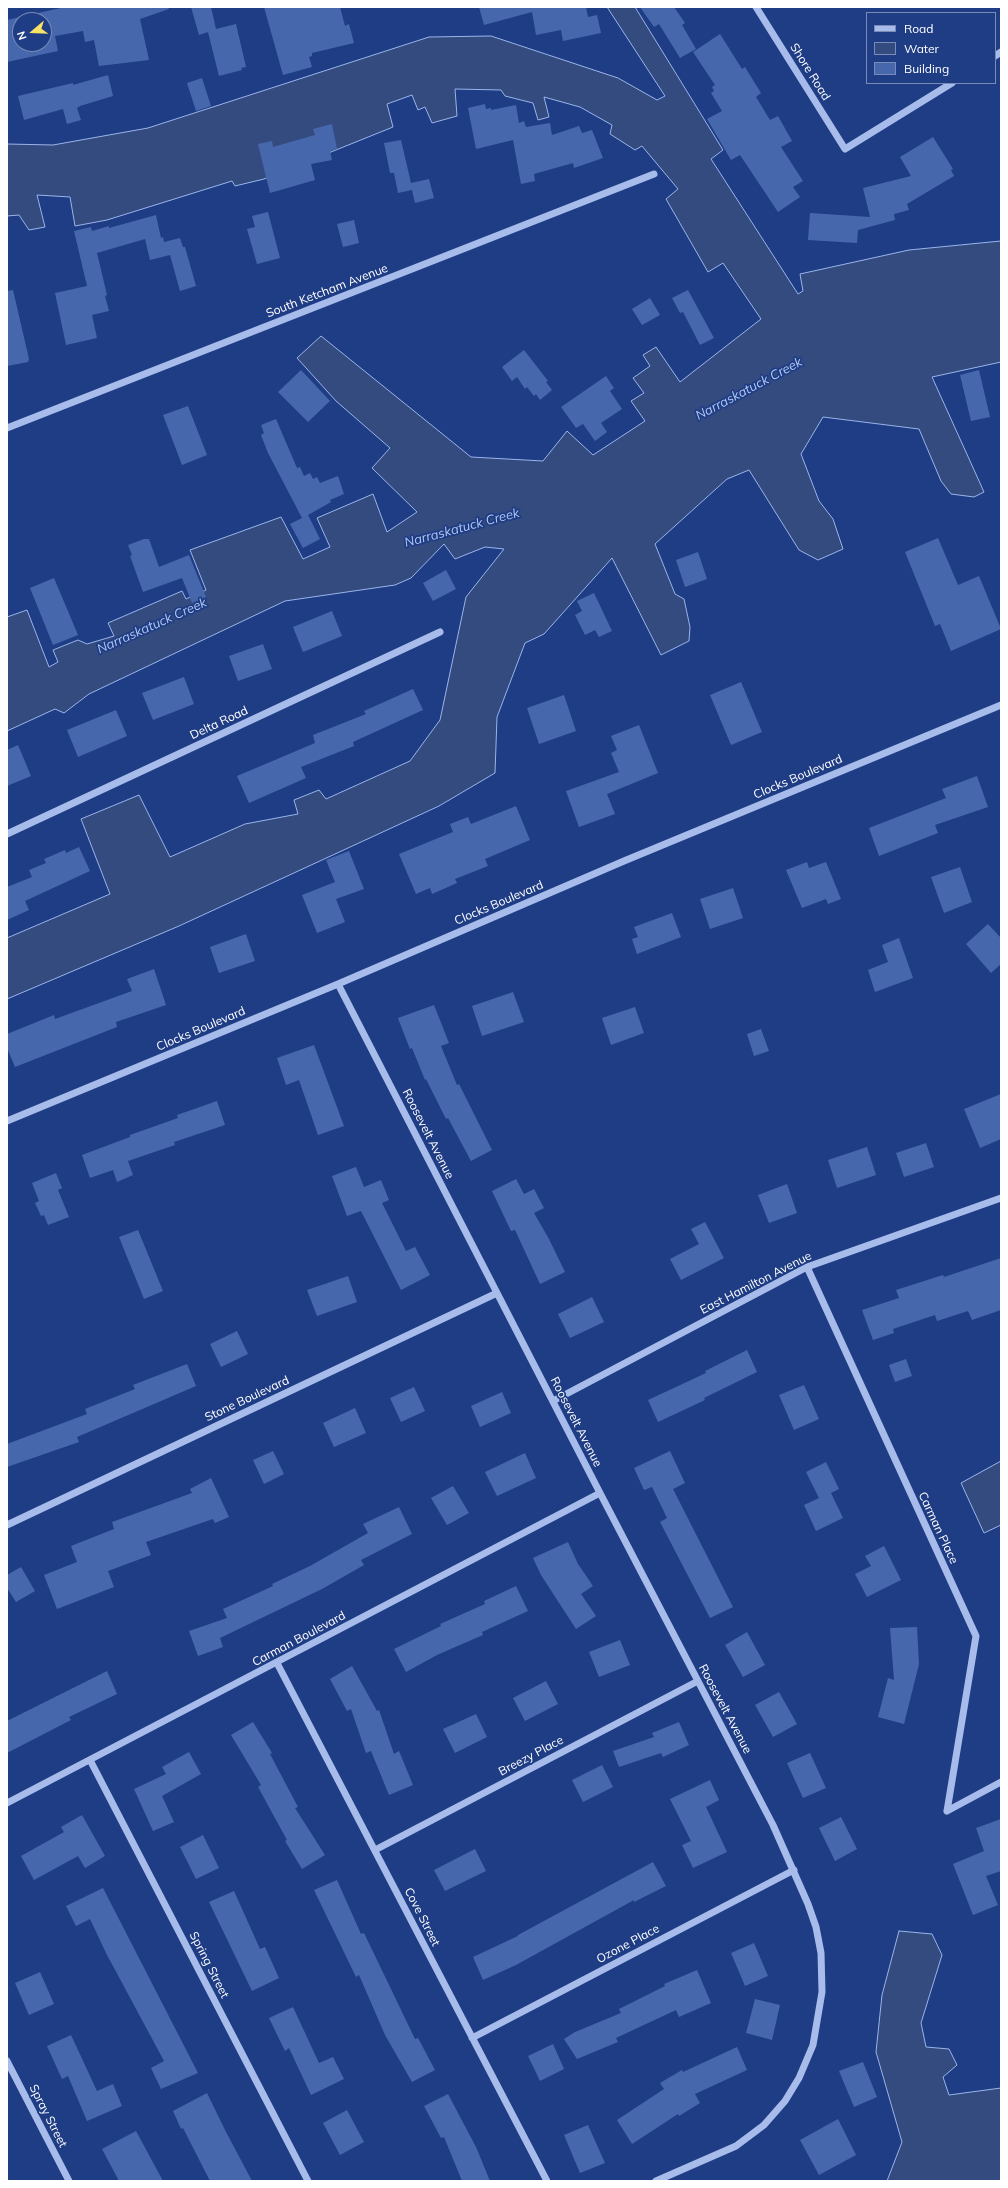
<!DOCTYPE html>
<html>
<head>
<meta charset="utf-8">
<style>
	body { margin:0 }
	#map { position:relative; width:1008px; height:2188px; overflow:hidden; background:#1f3d85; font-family:Mulish,sans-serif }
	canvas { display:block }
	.frame { position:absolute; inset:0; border:8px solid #fff; pointer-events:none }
	.legend { position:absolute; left:866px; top:12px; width:130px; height:72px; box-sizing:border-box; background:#1f3d85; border:1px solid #798bb6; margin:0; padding:5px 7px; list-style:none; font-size:12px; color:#fff }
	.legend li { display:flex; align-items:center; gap:8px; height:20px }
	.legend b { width:20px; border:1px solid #798bb6 }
	.north { position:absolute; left:12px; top:12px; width:40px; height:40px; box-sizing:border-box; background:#1f3d85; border:1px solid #798bb6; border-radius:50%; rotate:251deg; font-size:11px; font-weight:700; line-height:16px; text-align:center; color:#fff }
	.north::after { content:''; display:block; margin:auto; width:14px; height:18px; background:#f8e266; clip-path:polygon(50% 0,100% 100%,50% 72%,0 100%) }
</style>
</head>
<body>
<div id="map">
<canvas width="1008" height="2188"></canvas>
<div class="frame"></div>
<ul class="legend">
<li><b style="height:5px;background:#a7bcea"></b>Road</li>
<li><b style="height:11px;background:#344b80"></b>Water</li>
<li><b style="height:11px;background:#4767ad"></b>Building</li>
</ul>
<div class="north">N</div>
</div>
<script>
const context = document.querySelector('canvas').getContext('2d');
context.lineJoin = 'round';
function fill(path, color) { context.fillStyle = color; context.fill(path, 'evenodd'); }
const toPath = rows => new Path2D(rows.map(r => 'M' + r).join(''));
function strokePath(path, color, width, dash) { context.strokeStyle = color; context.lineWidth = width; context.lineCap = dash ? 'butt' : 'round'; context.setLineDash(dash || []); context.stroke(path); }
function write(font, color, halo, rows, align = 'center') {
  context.font = font + ' Mulish,sans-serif'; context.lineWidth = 3.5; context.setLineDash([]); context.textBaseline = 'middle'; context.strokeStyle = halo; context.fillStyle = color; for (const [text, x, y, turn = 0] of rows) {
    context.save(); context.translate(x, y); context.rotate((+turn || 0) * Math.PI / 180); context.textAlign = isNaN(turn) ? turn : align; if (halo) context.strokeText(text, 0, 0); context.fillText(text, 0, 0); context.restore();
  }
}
const water = toPath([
	[607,7,635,7,723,150,711,159,798,294,803,291,800,274,909,250,1001,241,1001,362,932,377,984,492,974,497,951,494,941,481,919,429,823,417,801,454,819,501,833,519,843,549,818,560,799,550,749,470,727,479,655,544,675,594,684,599,690,627,689,641,661,655,612,558,544,634,525,643,497,717,495,773,439,806,179,926,7,999,7,938,110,894,81,819,139,795,170,857,245,824,298,814,294,800,319,790,326,799,410,761,440,720,466,597,504,549,485,547,455,559,444,544,411,578,395,585,285,601,89,694,64,713,55,709,7,731,7,617,27,610,49,667,58,662,53,650,78,640,87,644,114,636,108,623,182,591,186,599,206,590,190,550,281,517,303,559,330,547,317,518,373,494,387,532,417,512,372,468,390,448,336,401,297,358,321,336,471,457,543,461,567,431,593,455,645,421,631,401,644,393,633,378,650,366,643,355,656,347,680,382,761,319,723,263,708,272,666,199,678,189,642,146,635,150,610,134,612,125,580,107,544,97,549,117,538,120,533,103,505,96,501,90,455,89,457,116,432,123,425,107,418,110,412,95,387,104,393,127,264,179,235,186,232,181,107,220,75,226,70,197,37,195,45,227,29,230,19,215,7,216,7,144,53,145,148,128,429,37,491,36,618,78,657,100,665,96,607,7],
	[1001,1461,1001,1525,984,1533,961,1483,1001,1461],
	[899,1931,932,1934,942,1955,921,2023,926,2047,949,2049,957,2065,943,2077,949,2095,1001,2088,1001,2181,887,2181,902,2142,876,2052,882,1995,899,1931]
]);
const building = toPath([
	[65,7,168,7,169,9,140,19,149,60,99,66,94,40,85,42,83,31,55,36,58,51,7,62,7,20],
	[20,20,44,20,44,44,20,44],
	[191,7,211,7,216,29,236,24,246,67,241,68,242,70,219,76,208,32,199,35],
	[264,7,340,7,345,26,349,24,354,43,312,53,312,56,309,57,312,67,283,75],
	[479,7,586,7,588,17,597,15,601,33,563,41,561,30,536,35,532,12,484,25],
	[640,7,674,7,685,23,682,25,696,49,680,58,659,24,654,27],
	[720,34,742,69,745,67,761,93,756,97,770,120,778,116,792,141,781,147,803,181,793,187,800,197,778,212,740,155,731,160,707,119,722,111,711,93,714,91,712,87,715,85,693,52],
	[108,75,113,96,80,106,77,108,81,120,67,124,63,109,24,120,18,96,73,83,73,85],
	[202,78,211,106,196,111,187,83],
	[485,104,486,109,491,108,491,110,516,105,519,123,524,121,526,127,550,123,552,135,579,126,582,133,592,130,603,158,574,168,573,163,534,174,535,181,521,184,513,140,476,149,468,108],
	[332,124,337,149,330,151,332,160,311,164,315,180,270,193,258,144,272,141,273,147,315,135,313,129],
	[933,137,953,169,951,170,954,176,907,204,909,210,894,214,895,220,858,230,857,243,808,240,810,213,870,217,863,188,911,176,900,157],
	[401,140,411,183,429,179,434,198,415,203,412,190,398,193,394,173,390,173,384,143],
	[268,212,280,258,257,264,247,229,255,227,252,216],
	[156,215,161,238,163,237,164,242,180,238,183,247,185,247,196,286,180,291,170,255,150,260,145,239,97,253,107,295,105,296,109,311,92,315,97,338,66,345,55,293,87,286,74,231,91,227,92,231,109,226,109,228],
	[354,220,359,243,343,247,337,224],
	[13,290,29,359,28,362,7,366,7,291],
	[688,290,714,338,700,345,683,312,680,313,672,298],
	[650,298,660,315,642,325,632,309],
	[524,350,548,381,546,382,552,390,540,400,536,394,534,396,527,387,525,389,517,377,512,381,502,367],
	[301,370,330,401,308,422,278,392],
	[979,370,990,417,971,421,960,375],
	[606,376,614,388,610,391,622,409,601,423,607,432,595,441,583,424,576,428,561,407],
	[188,406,207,455,182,465,163,415],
	[276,419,297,468,300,467,304,476,310,473,313,479,317,477,320,483,338,476,344,494,330,500,331,502,308,515,320,539,303,548,290,524,302,518,268,453,261,435,264,433,261,425],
	[938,538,958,585,979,576,1001,629,951,651,940,624,935,626,905,552],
	[144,539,149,539,159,567,189,555,206,597,192,603,182,578,143,592,130,556,132,555,128,545],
	[698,552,707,579,685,587,676,560],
	[446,570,456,589,433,601,423,583],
	[54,578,78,635,53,645,30,588],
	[594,593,612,631,599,637,595,630,585,635,575,615,582,611,577,601],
	[332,611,342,636,303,652,293,627],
	[263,644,272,669,238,681,229,656],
	[184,677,194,704,153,720,142,693],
	[741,682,762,732,731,745,710,695],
	[413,689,423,710,353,742,354,746,301,767,306,778,249,803,237,776,315,743,313,735,366,714,364,711],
	[564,695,576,731,539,744,527,708],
	[116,710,127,736,78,757,67,730],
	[639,725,658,773,607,794,615,814,579,827,566,791,619,772,611,753,617,750,611,736],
	[18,745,31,776,7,786,7,750],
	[977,776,988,807,935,825,938,833,879,856,869,828,946,798,942,789],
	[516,806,530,840,485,859,488,866,455,879,457,883,432,894,430,888,416,894,399,854,453,832,450,824,468,817,471,824],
	[79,847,90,871,25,901,29,910,7,920,7,887,32,877,29,870,46,863,44,859,65,850,66,853],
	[349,851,364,889,336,899,345,922,317,933,302,895,335,882,326,860],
	[807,862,809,868,826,862,841,899,828,904,826,899,802,908,786,870],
	[960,867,972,902,944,913,931,877],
	[733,888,743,918,710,929,700,899],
	[672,913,681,937,637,954,632,939,638,937,634,927],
	[988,924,1001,938,1001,964,991,973,966,944],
	[246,934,255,961,219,973,210,947],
	[899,938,913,978,875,992,868,970,888,962,882,945],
	[154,969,166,1005,116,1022,117,1027,15,1067,7,1048,7,1034,54,1015,55,1019,132,991,127,979],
	[513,992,524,1022,482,1036,472,1006],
	[434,1005,449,1043,441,1046,457,1085,459,1084,492,1150,471,1161,448,1118,446,1119,426,1079,425,1080,412,1048,410,1049,399,1021,398,1018],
	[635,1007,644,1033,611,1045,602,1018],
	[761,1029,769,1051,754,1056,747,1034],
	[314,1045,344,1126,318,1135,299,1080,286,1085,277,1058],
	[1001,1094,1001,1139,980,1148,964,1109],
	[217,1101,225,1125,174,1142,175,1145,128,1161,133,1175,117,1182,113,1170,90,1178,82,1155,130,1137,130,1135,178,1118,177,1115],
	[926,1143,934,1167,904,1177,896,1153],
	[867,1147,876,1175,837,1188,828,1160],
	[356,1167,364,1187,381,1180,389,1200,382,1203,406,1251,415,1247,430,1275,401,1290,361,1211,347,1216,332,1176],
	[56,1173,62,1188,58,1190,69,1217,48,1225,44,1215,41,1216,35,1203,39,1201,32,1183],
	[516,1179,524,1194,534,1189,544,1208,534,1213,549,1239,565,1272,540,1284,515,1230,511,1231,492,1191],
	[787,1184,797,1213,769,1223,758,1195],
	[705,1222,724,1258,681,1280,670,1259,699,1244,691,1229],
	[138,1230,163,1291,144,1299,119,1237],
	[1001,1258,1001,1310,972,1320,968,1311,937,1321,935,1315,893,1329,894,1333,873,1340,862,1310,899,1298,896,1290,943,1275,944,1277],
	[348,1276,357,1302,317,1316,307,1290],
	[592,1297,604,1322,570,1338,558,1314],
	[237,1331,248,1354,221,1367,210,1344],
	[747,1350,757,1372,704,1398,705,1400,658,1422,648,1400,706,1373,705,1371],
	[906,1359,912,1376,895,1382,889,1365],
	[187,1364,196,1386,77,1437,79,1442,7,1467,7,1444,87,1414,85,1409,135,1389,133,1385],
	[804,1385,819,1419,794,1430,779,1395],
	[414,1387,425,1411,401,1422,390,1398],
	[502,1392,511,1413,480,1427,471,1406],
	[355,1408,366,1433,334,1447,323,1423],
	[273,1451,284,1474,264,1484,253,1460],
	[670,1451,685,1483,673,1489,733,1607,710,1618,660,1522,667,1518,652,1487,644,1490,634,1468],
	[525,1453,536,1478,497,1496,485,1472],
	[826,1462,839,1489,831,1493,843,1518,816,1531,804,1505,819,1498,806,1472],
	[211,1478,229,1517,215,1523,213,1519,146,1542,151,1555,108,1571,114,1587,57,1609,44,1575,77,1562,71,1546,114,1529,112,1522,192,1493,190,1489],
	[453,1486,469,1513,447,1525,431,1498],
	[399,1507,412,1534,361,1560,364,1565,322,1589,220,1638,223,1647,198,1656,189,1631,227,1618,223,1609,273,1586,272,1584,310,1566,368,1533,363,1524],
	[568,1542,578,1564,593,1586,581,1594,596,1616,576,1629,541,1575,533,1558],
	[884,1546,901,1580,867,1597,855,1574,871,1566,865,1556],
	[21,1567,35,1591,16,1602,7,1588,7,1575],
	[516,1586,528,1611,482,1632,483,1635,437,1655,406,1672,394,1649,441,1626,440,1624,485,1604,484,1601],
	[917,1627,919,1664,904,1724,878,1717,888,1678,894,1680,890,1628],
	[747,1632,765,1665,743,1677,725,1645],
	[620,1640,630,1665,599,1677,589,1652],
	[352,1666,377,1711,379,1710,394,1754,399,1751,413,1785,389,1795,371,1751,366,1753,351,1709,347,1711,330,1679],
	[107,1671,117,1694,69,1717,71,1720,7,1753,7,1721],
	[546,1681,558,1704,525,1721,513,1698],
	[779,1692,797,1724,773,1737,755,1705],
	[476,1714,487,1737,455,1753,443,1729],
	[253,1722,272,1753,270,1754,298,1807,295,1808,325,1855,302,1869,285,1841,287,1840,258,1787,261,1785,231,1735],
	[679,1722,689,1745,663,1757,661,1753,619,1767,613,1751,654,1737,652,1733],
	[189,1752,201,1774,162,1796,174,1822,153,1831,134,1789,166,1774,162,1767],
	[810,1753,826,1788,803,1798,787,1763],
	[602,1765,613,1787,583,1802,572,1780],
	[710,1780,719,1800,706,1807,727,1852,693,1868,682,1845,691,1841,670,1799],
	[82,1815,105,1856,85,1868,78,1856,34,1880,21,1856,64,1832,61,1827],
	[841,1817,857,1849,835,1861,819,1828],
	[1001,1819,1001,1871,986,1876,998,1905,973,1915,953,1864,984,1851,976,1828],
	[203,1835,219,1868,196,1879,180,1847],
	[475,1849,486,1871,445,1891,434,1870],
	[653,1862,666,1886,634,1902,634,1900,516,1965,483,1980,473,1957,518,1936,518,1935],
	[337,1880,361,1934,364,1933,415,2039,418,2038,435,2070,412,2082,385,2035,359,1975,356,1977,314,1890],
	[103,1888,198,2073,161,2089,151,2068,164,2061,106,1953,90,1919,76,1926,66,1906],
	[234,1891,260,1949,265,1947,279,1978,252,1991,209,1902],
	[754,1943,768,1976,745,1986,731,1953],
	[697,1970,711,2003,679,2017,676,2010,616,2038,618,2042,577,2059,564,2039,575,2032,621,2013,619,2009,665,1986,664,1984],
	[40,1972,54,2004,29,2015,15,1983],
	[755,1999,780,2005,772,2040,746,2033],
	[293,2007,319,2063,333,2057,344,2079,311,2095,289,2048,285,2051,269,2018],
	[71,2035,97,2091,113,2084,122,2106,87,2121,68,2076,62,2079,47,2046],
	[553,2044,564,2069,540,2081,528,2056],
	[737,2047,747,2070,695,2094,700,2103,679,2116,678,2114,632,2144,617,2120,664,2089,660,2083,682,2070,683,2072],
	[863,2062,877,2097,854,2107,839,2071],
	[207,2093,225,2130,252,2181,210,2181,183,2128,181,2129,173,2111],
	[448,2094,476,2147,490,2181,462,2181,444,2137,441,2138,424,2106],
	[347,2110,364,2142,340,2155,323,2123],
	[838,2119,856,2155,819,2175,800,2140],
	[588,2125,605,2163,580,2173,564,2135],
	[136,2131,163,2181,119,2181,102,2149]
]);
const minor = toPath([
	[756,7,845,149,952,83],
	[995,56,1001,52],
	[7,428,654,174],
	[7,834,440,632],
	[338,984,600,1493,773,1825,808,1904,816,1927,821,1953,822,1992,813,2045,799,2078,785,2101,764,2125,736,2146,656,2181],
	[7,1121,338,984,624,861,1001,705],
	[807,1267,976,1636,947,1811],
	[553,1401,807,1267,1001,1198],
	[7,1525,497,1293],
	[277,1663,547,2181],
	[90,1760,308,2181],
	[7,1803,600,1493],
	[947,1811,1001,1782],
	[375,1850,698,1681],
	[472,2038,794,1870],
	[7,2061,69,2181]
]);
const streetNames = [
	["Shore Road",810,72,58],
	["South Ketcham Avenue",327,291,-21],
	["Delta Road",219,723,-25],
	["Clocks Boulevard",798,777,-23],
	["Clocks Boulevard",499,903,-23],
	["Clocks Boulevard",201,1029,-23],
	["Roosevelt Avenue",428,1134,63],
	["East Hamilton Avenue",756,1283,-27],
	["Stone Boulevard",247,1399,-25],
	["Roosevelt Avenue",576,1422,63],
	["Carman Place",938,1528,65],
	["Carman Boulevard",299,1639,-28],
	["Roosevelt Avenue",725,1709,62],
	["Breezy Place",531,1756,-28],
	["Cove Street",422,1917,63],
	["Ozone Place",628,1944,-28],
	["Spring Street",209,1965,63],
	["Spray Street",48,2116,63]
];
const waterNames = [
	["Narraskatuck Creek",749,389,-28],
	["Narraskatuck Creek",462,528,-15],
	["Narraskatuck Creek",152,626,-24]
];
fill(water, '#344b80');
strokePath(water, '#9ab5eb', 1);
fill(building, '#4767ad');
strokePath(minor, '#a7bcea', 7);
write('12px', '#fff', '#1f3d85', streetNames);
write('italic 13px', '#b2c7f1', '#1f3d85', waterNames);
</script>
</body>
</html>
